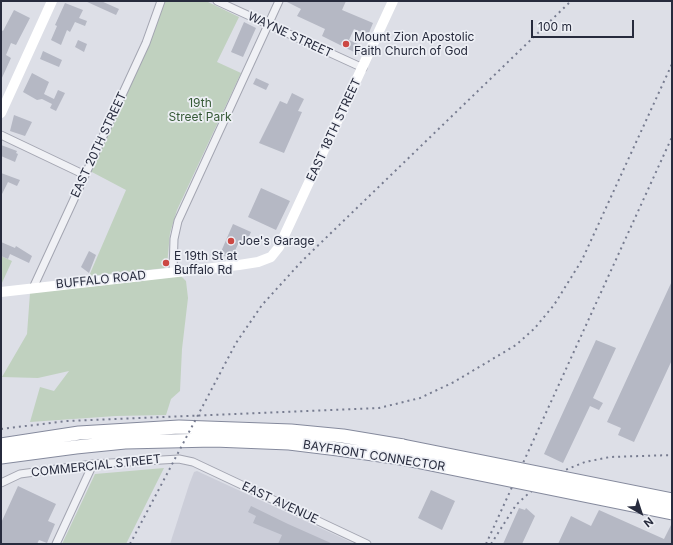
<!DOCTYPE html>
<html>
<head>
<meta charset="utf-8">
<style>
	body { margin:0 }
	#map { position:relative; width:673px; height:545px; overflow:hidden; background:#dddfe7; font-family:Inter,sans-serif }
	canvas { display:block }
	.frame { position:absolute; inset:0; border:2px solid #272b3d; pointer-events:none }
	.north { position:absolute; left:621px; top:493px; width:40px; height:40px; -webkit-text-stroke:3px #edeff5; paint-order:stroke; rotate:141deg; font-size:11px; font-weight:700; line-height:16px; text-align:center; color:#272b3d }
	.north::after { content:''; display:block; margin:auto; width:14px; height:18px; background:#272b3d; clip-path:polygon(50% 0,100% 100%,50% 72%,0 100%) }
	.scale { position:absolute; left:531px; top:20px; width:103px; height:18px; box-sizing:border-box; border:2px solid #272b3d; border-top:0; padding-left:5px; font-size:12px; line-height:14px; white-space:nowrap; color:#272b3d; -webkit-text-stroke:3px #edeff5; paint-order:stroke }
</style>
</head>
<body>
<div id="map">
<canvas width="673" height="545"></canvas>
<div class="frame"></div>
<div class="north">N</div>
<div class="scale">100 m</div>
</div>
<script>
const context = document.querySelector('canvas').getContext('2d');
context.lineJoin = 'round';
function fill(path, color) { context.fillStyle = color; context.fill(path, 'evenodd'); }
const toPath = rows => new Path2D(rows.map(r => 'M' + r).join(''));
function strokePath(path, color, width, dash) { context.strokeStyle = color; context.lineWidth = width; context.lineCap = dash ? 'butt' : 'round'; context.setLineDash(dash || []); context.stroke(path); }
function write(font, color, halo, rows, align = 'center') {
  context.font = font + ' Inter,sans-serif'; context.lineWidth = 3.5; context.setLineDash([]); context.textBaseline = 'middle'; context.strokeStyle = halo; context.fillStyle = color; for (const [text, x, y, turn = 0] of rows) {
    context.save(); context.translate(x, y); context.rotate((+turn || 0) * Math.PI / 180); context.textAlign = isNaN(turn) ? turn : align; if (halo) context.strokeText(text, 0, 0); context.fillText(text, 0, 0); context.restore();
  }
}
const built = toPath([
	[197,471,275,507,355,544,170,544,189,485,194,472]
]);
const green = toPath([
	[164,1,206,1,239,17,217,62,241,73,177,210,170,233,167,265,166,268,89,276,126,190,90,171,145,54],
	[1,256,12,261,1,285],
	[181,276,186,281,188,298,182,349,180,391,171,399,166,415,116,416,30,422,40,387,54,391,69,371,38,378,2,377,27,334,30,293],
	[164,468,126,544,62,544,95,474]
]);
const building = toPath([
	[85,1,101,1,119,9,116,15],
	[285,1,346,1,342,10,373,23,368,35,354,29,349,40,362,46,358,54,322,36,325,29,297,16,301,9],
	[65,3,83,10,79,18,87,21,85,26,75,22,70,32,67,30,61,45,51,40,57,26,55,25],
	[14,10,30,18,16,45,11,43,6,55,11,58,1,80,1,30,3,31],
	[244,22,256,28,243,57,231,52],
	[78,40,87,44,84,52,75,47],
	[43,51,62,60,59,67,40,59],
	[32,73,49,82,44,94,54,99,58,90,65,93,56,111,50,108,52,104,42,99,37,100,23,92],
	[256,78,269,84,266,90,253,84],
	[292,93,304,99,298,111,302,112,284,153,259,143,280,101,287,104],
	[14,115,32,122,25,136,10,131],
	[1,145,17,151,16,153,18,154,15,162,1,156],
	[1,173,20,180,17,186,8,182,1,196],
	[261,188,290,201,276,230,248,217],
	[233,224,251,232,246,243,240,240,231,259,220,254],
	[1,242,15,248,16,246,32,256,29,263,10,254,8,259,1,256],
	[89,251,96,255,89,273,81,267],
	[672,281,672,360,634,442,618,435,621,428,607,422],
	[596,340,616,348,593,398,603,403,599,410,590,406,563,463,544,454],
	[18,486,56,504,48,521,55,524,47,543,39,540,37,544,1,544,1,523],
	[431,490,455,501,442,530,418,518],
	[251,506,288,524,333,544,278,544,282,535,253,523,256,516,248,512],
	[519,508,525,510,526,508,535,516,522,544,503,544],
	[599,510,664,539,672,523,672,544,558,544,571,516,591,526]
]);
const street = toPath([
	[217,1,363,68],
	[1,135,85,175],
	[173,272,174,239,178,221,279,1],
	[33,288,146,43,161,1],
	[1,483,20,474,93,464,179,459,193,462,367,544],
	[56,544,93,464]
]);
const secondary = toPath([
	[1,113,52,1],
	[1,292,239,265,258,262,271,257,279,247,393,1]
]);
const highway = toPath([
	[1,445,79,433,179,427,291,431,343,436,403,446],
	[1,457,76,447,125,442,214,440,289,443,338,449,401,458]
]);
const rail = toPath([
	[1,429,67,421,379,408,420,398,454,382,516,345,534,329,554,305,582,260,672,64],
	[130,544,236,343,262,305,302,261,571,1],
	[486,544,672,137],
	[491,544,516,505,529,493,560,472,585,462,610,457,672,455]
]);
const highwayBridge = toPath([
	[403,446,672,500],
	[401,458,672,513]
]);
const markers = [
	[346,44,4,"#cc4843"],
	[231,241,4,"#cc4843"],
	[166,263,4,"#cc4843"]
];
const streetNames = [
	["WAYNE STREET",290,35,25],
	["EAST 18TH STREET",334,130,-65],
	["EAST 20TH STREET",99,145,-65],
	["BUFFALO ROAD",101,280,-6],
	["BAYFRONT CONNECTOR",374,456,9],
	["COMMERCIAL STREET",96,466,-6],
	["EAST AVENUE",280,503,25]
];
const poiNames = [
	["Mount Zion Apostolic",354,37],
	["Faith Church of God",354,51],
	["Joe's Garage",239,241],
	["E 19th St at",174,256],
	["Buffalo Rd",174,270]
];
const parkNames = [
	["19th",200,103],
	["Street Park",200,117]
];
fill(built, '#ccced9');
fill(green, '#c0d1bf');
fill(building, '#b5b8c4');
strokePath(street, '#a3a5b1', 9);
strokePath(highway, '#858a9d', 15);
strokePath(street, '#f0f1f5', 7);
strokePath(secondary, '#fff', 10);
strokePath(highway, '#fff', 13);
strokePath(rail, '#777c90', 2, [2, 4]);
strokePath(highwayBridge, '#858a9d', 15, []);
strokePath(highwayBridge, '#fff', 13);
for (const [x, y, r, color] of markers) { const dot = new Path2D(); dot.arc(x, y, r, 0, 2 * Math.PI); context.fillStyle = color; context.fill(dot); strokePath(dot, '#edeff5', 1.5); }
write('12px', '#272b3d', '#edeff5', streetNames);
write('12px', '#272b3d', '#edeff5', poiNames, 'left');
write('12px', '#355935', '#edeff5', parkNames);
</script>
</body>
</html>
